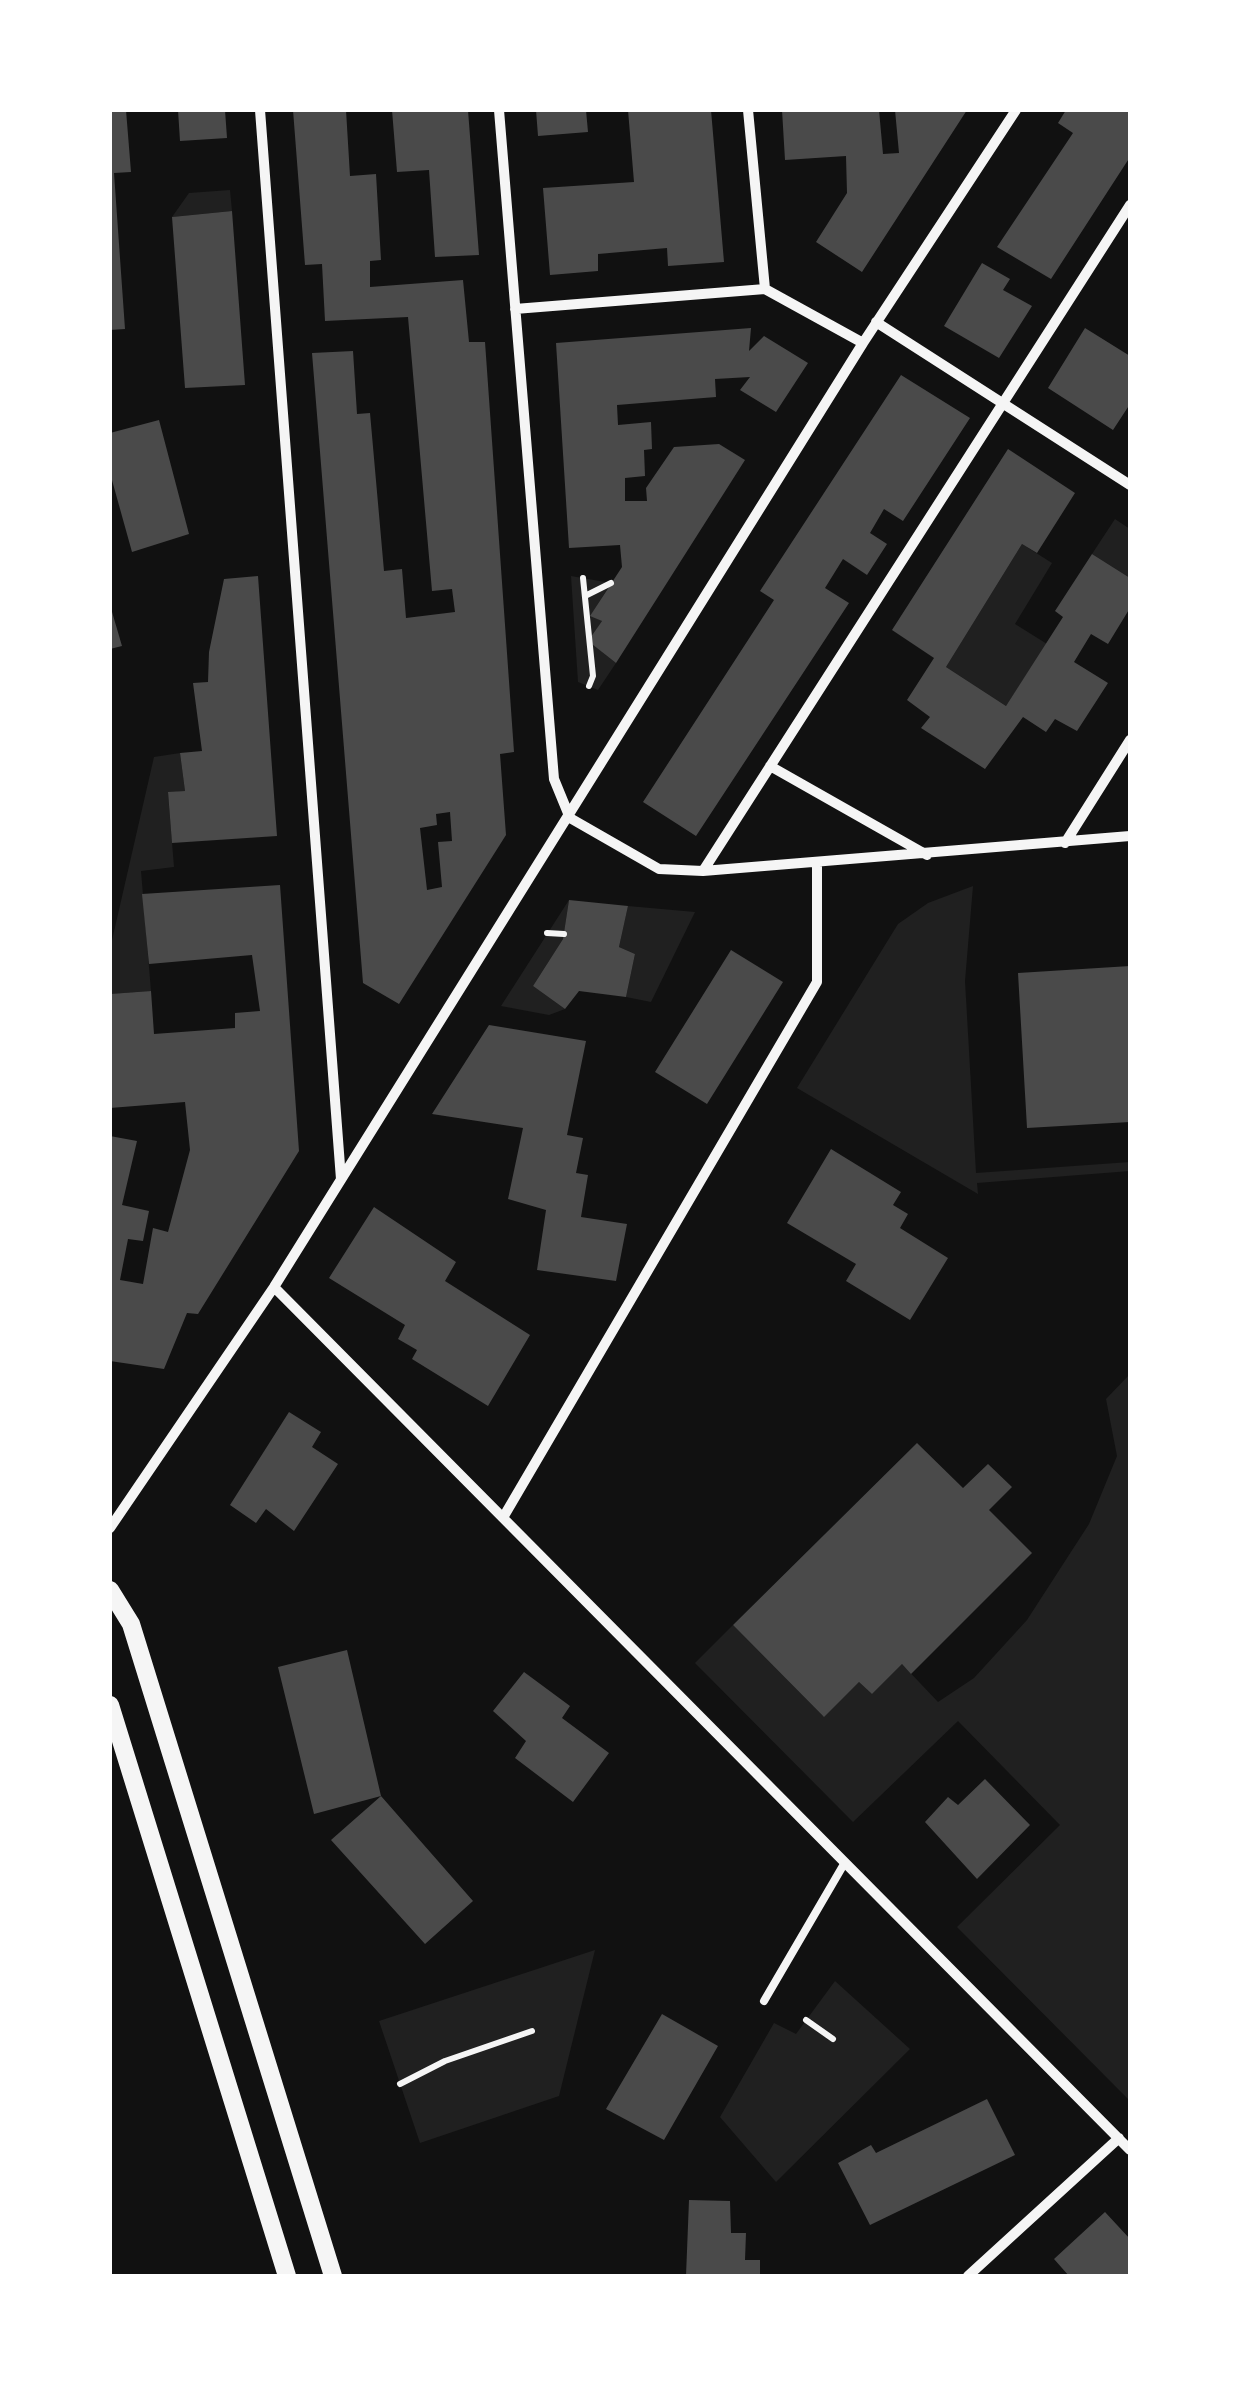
<!DOCTYPE html>
<html>
<head>
<meta charset="utf-8">
<style>
	body { margin:0 }
	#map { position:relative; width:1240px; height:2386px; overflow:hidden; background:#111; font-family:Montserrat,sans-serif }
	canvas { display:block }
	.frame { position:absolute; inset:0; border:112px solid #fff; pointer-events:none }
</style>
</head>
<body>
<div id="map">
<canvas width="1240" height="2386"></canvas>
<div class="frame"></div>
</div>
<script>
const context = document.querySelector('canvas').getContext('2d');
context.lineJoin = 'round';
function fill(path, color) { context.fillStyle = color; context.fill(path, 'evenodd'); }
const toPath = rows => new Path2D(rows.map(r => 'M' + r).join(''));
function strokePath(path, color, width, dash) { context.strokeStyle = color; context.lineWidth = width; context.lineCap = dash ? 'butt' : 'round'; context.setLineDash(dash || []); context.stroke(path); }
const green = toPath([
	[230,190,232,211,172,217,189,193],
	[1115,519,1130,529,1130,578,1092,554],
	[1022,544,1052,563,1015,624,1047,644,1006,706,946,667],
	[571,576,611,583,591,615,602,621,588,641,616,663,598,690,578,682],
	[180,753,185,791,168,793,174,867,141,871,151,991,110,994,110,949,154,757],
	[973,886,965,981,976,1173,1130,1162,1130,1171,977,1183,978,1194,797,1088,898,924,928,903],
	[569,900,563,939,533,986,565,1009,549,1015,501,1006],
	[628,906,695,912,651,1002,626,997,635,954,619,947],
	[1130,1374,1130,2101,957,1927,1060,1825,958,1721,853,1822,695,1663,733,1625,823,1716,859,1682,872,1694,902,1664,938,1702,974,1678,1027,1620,1089,1524,1117,1456,1106,1399],
	[595,1950,559,2096,420,2143,379,2021],
	[835,1981,910,2049,776,2182,720,2117,774,2023,796,2034]
]);
const building = toPath([
	[110,110,126,110,131,172,114,173,125,329,110,330],
	[178,110,225,110,227,138,180,141],
	[293,110,346,110,350,176,376,174,381,260,370,261,370,287,463,280,469,342,485,342,514,752,500,754,506,835,399,1004,363,983,312,353,353,351,357,414,370,413,384,571,402,569,406,618,455,612,452,589,432,591,408,317,325,321,322,264,305,265],
	[450,812,452,841,438,842,442,887,427,890,420,828,437,825,436,814],
	[392,110,468,110,479,255,435,257,429,170,397,172],
	[536,110,586,110,588,132,538,136],
	[628,110,711,110,724,262,668,266,667,248,598,254,598,271,550,275,543,188,634,182],
	[782,110,879,110,883,154,899,153,895,110,967,110,862,272,816,242,847,193,846,156,785,160],
	[1066,110,1130,110,1130,157,1051,279,997,247,1073,133,1058,123],
	[232,211,245,385,185,388,172,217],
	[982,263,1010,279,1003,290,1032,306,999,358,944,326],
	[751,328,749,351,764,336,808,363,776,412,740,390,750,377,715,379,716,397,617,405,618,425,651,422,652,449,644,450,645,476,625,478,625,501,647,501,646,488,674,447,719,444,745,460,616,663,588,641,602,621,590,616,622,567,620,545,569,548,556,343],
	[1085,328,1130,356,1130,404,1113,430,1048,388],
	[901,375,970,418,903,521,884,509,870,533,887,544,867,575,843,559,825,588,849,603,696,836,643,802,774,600,760,591],
	[159,420,189,534,132,552,110,473,110,433],
	[1008,449,1075,493,1037,553,1022,544,946,667,1006,706,1063,617,1055,611,1092,554,1130,578,1130,608,1108,644,1091,634,1074,662,1108,683,1077,731,1055,719,1046,732,1023,717,985,769,921,728,930,717,907,700,934,658,892,630],
	[258,576,277,836,172,843,168,792,185,791,180,753,202,751,193,683,208,682,209,652,224,579],
	[110,605,122,646,110,649],
	[280,885,299,1151,198,1314,187,1313,164,1369,110,1361,110,1136,137,1141,122,1205,149,1211,143,1241,128,1239,120,1280,143,1284,153,1228,168,1232,190,1150,185,1102,110,1108,110,994,151,991,154,1034,235,1028,235,1013,260,1011,252,955,149,964,142,894],
	[569,900,628,906,619,947,635,954,626,997,579,991,565,1009,533,986,563,939],
	[731,950,783,982,707,1104,655,1072],
	[1130,966,1130,1122,1027,1128,1018,973],
	[489,1025,586,1041,567,1135,583,1138,576,1173,588,1175,581,1217,627,1224,616,1281,537,1270,546,1210,508,1199,523,1128,432,1114],
	[831,1149,901,1192,893,1205,908,1214,900,1228,948,1258,910,1320,846,1281,856,1264,787,1223],
	[374,1207,456,1262,445,1281,530,1335,488,1406,412,1359,417,1350,398,1339,405,1325,329,1278],
	[289,1412,321,1432,312,1447,338,1464,294,1531,266,1509,256,1523,230,1505],
	[917,1443,963,1488,988,1464,1012,1487,989,1510,1032,1553,911,1674,902,1664,872,1694,859,1682,824,1717,733,1625],
	[347,1650,381,1796,473,1901,425,1944,331,1840,381,1796,314,1814,278,1667],
	[524,1672,570,1706,562,1718,609,1753,573,1802,515,1758,526,1741,493,1711],
	[985,1779,1030,1825,977,1879,925,1822,948,1797,958,1805],
	[662,2014,718,2046,664,2140,606,2109],
	[987,2099,1015,2155,870,2225,838,2163,871,2145,876,2153],
	[689,2200,730,2201,731,2233,746,2233,745,2260,760,2260,760,2276,686,2276],
	[1105,2212,1130,2239,1130,2276,1069,2276,1054,2259]
]);
const path = toPath([
	[583,578,593,676,589,686],
	[585,596,611,583],
	[547,933,564,934],
	[806,2020,833,2039],
	[400,2084,445,2061,532,2031]
]);
const service = toPath([
	[764,2001,844,1864]
]);
const minor = toPath([
	[260,110,341,1179],
	[499,110,554,779,570,818,659,869,703,871,1130,836],
	[748,110,765,289,863,343],
	[515,309,765,289],
	[876,322,1130,485],
	[770,766,927,855],
	[1065,843,1130,740],
	[703,871,1130,205],
	[274,1287,1130,2150],
	[504,1516,817,982,817,864],
	[110,1528,274,1287,863,343,1016,110],
	[968,2276,1119,2138]
]);
const tertiary = toPath([
	[110,1590,131,1624,333,2276],
	[110,1705,287,2276]
]);
fill(green, '#202020');
fill(building, '#4a4a4a');
strokePath(path, '#f5f5f5', 6);
strokePath(service, '#f5f5f5', 8);
strokePath(minor, '#f5f5f5', 10);
strokePath(tertiary, '#f5f5f5', 18);
</script>
</body>
</html>
